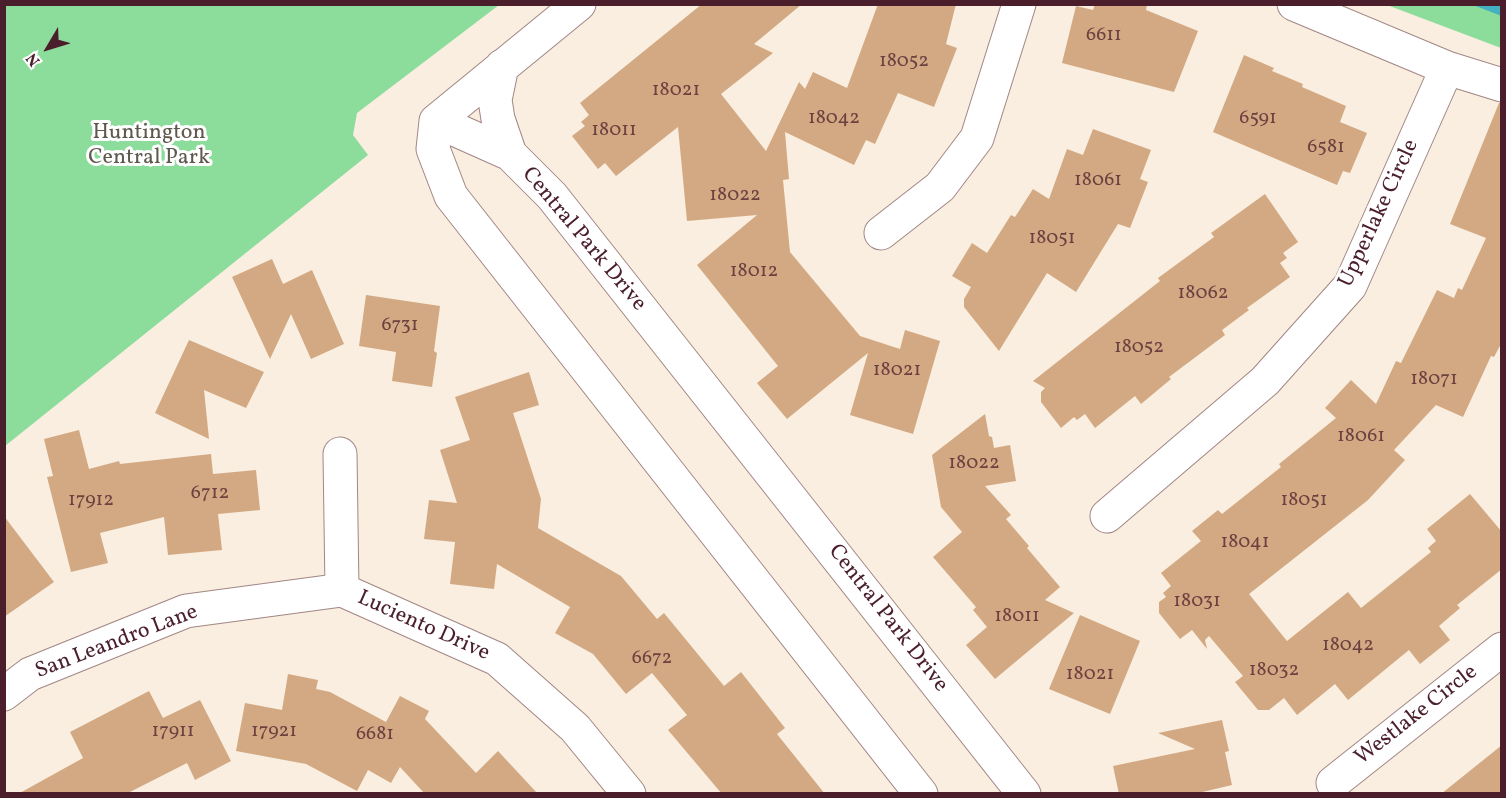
<!DOCTYPE html>
<html>
<head>
<meta charset="utf-8">
<style>
	body { margin:0 }
	#map { position:relative; width:1506px; height:798px; overflow:hidden; background:#f9eedf; font-family:Vollkorn,serif }
	canvas { display:block }
	.frame { position:absolute; inset:0; border:6px solid #4a1f2b; pointer-events:none }
	.north { position:absolute; left:18px; top:18px; width:60px; height:60px; -webkit-text-stroke:4px #fff; paint-order:stroke; rotate:232deg; font-size:16px; font-weight:700; line-height:24px; text-align:center; color:#4a1f2b }
	.north::after { content:''; display:block; margin:auto; width:21px; height:27px; background:#4a1f2b; clip-path:polygon(50% 0,100% 100%,50% 72%,0 100%) }
</style>
</head>
<body>
<div id="map">
<canvas width="1506" height="798"></canvas>
<div class="frame"></div>
<div class="north">N</div>
</div>
<script>
const context = document.querySelector('canvas').getContext('2d');
context.lineJoin = 'round';
function fill(path, color) { context.fillStyle = color; context.fill(path, 'evenodd'); }
const toPath = rows => new Path2D(rows.map(r => 'M' + r).join(''));
function strokePath(path, color, width, dash) { context.strokeStyle = color; context.lineWidth = width; context.lineCap = dash ? 'butt' : 'round'; context.setLineDash(dash || []); context.stroke(path); }
function write(font, color, halo, rows, align = 'center') {
  context.font = font + ' Vollkorn,serif'; context.lineWidth = 6; context.setLineDash([]); context.textBaseline = 'middle'; context.strokeStyle = halo; context.fillStyle = color; for (const [text, x, y, turn = 0] of rows) {
    context.save(); context.translate(x, y); context.rotate((+turn || 0) * Math.PI / 180); context.textAlign = isNaN(turn) ? turn : align; if (halo) context.strokeText(text, 0, 0); context.fillText(text, 0, 0); context.restore();
  }
}
const green = toPath([
	[5,4,499,4,499,5,357,113,353,135,368,155,5,446],
	[1387,5,1501,5,1501,49,1501,48]
]);
const water = toPath([
	[1473,5,1501,5,1501,16,1499,15]
]);
const building = toPath([
	[702,4,802,4,754,44,773,53,721,94,766,151,799,82,805,89,813,72,847,88,878,4,956,4,946,44,957,48,934,107,898,93,875,144,866,140,854,165,785,132,789,179,783,180,790,252,860,336,900,349,905,330,940,341,913,434,850,415,868,353,787,419,757,383,778,366,697,265,757,215,687,221,678,127,616,176,605,163,598,169,572,136,585,126,581,122,589,115,580,103],
	[1095,4,1147,4,1146,10,1198,31,1174,92,1062,63,1076,6,1093,10],
	[1244,55,1274,68,1272,71,1303,84,1302,87,1346,106,1340,122,1367,133,1350,173,1343,171,1337,185,1213,132],
	[1499,103,1502,103,1502,342,1494,357,1491,356,1463,417,1436,405,1394,450,1405,460,1368,500,1249,594,1287,641,1348,592,1361,608,1431,552,1428,548,1436,541,1427,529,1470,494,1502,532,1502,569,1457,605,1460,608,1439,626,1450,640,1420,664,1409,650,1348,700,1335,684,1297,715,1284,698,1269,710,1258,710,1235,682,1243,676,1209,636,1205,640,1207,649,1192,630,1180,639,1159,613,1159,602,1166,597,1163,593,1171,586,1161,573,1201,541,1192,531,1218,510,1222,514,1281,467,1279,464,1336,418,1325,408,1351,380,1376,404,1396,361,1401,363,1437,290,1454,298,1458,288,1462,290,1486,238,1450,224],
	[1093,129,1151,150,1140,179,1148,182,1130,228,1118,224,1076,292,1047,273,999,351,964,307,964,299,971,287,952,276,972,243,987,253,1011,215,1015,217,1033,189,1049,199,1067,149,1083,155],
	[1265,194,1298,242,1283,253,1287,258,1280,263,1290,277,1247,308,1249,310,1222,330,1225,335,1169,377,1171,379,1141,404,1135,396,1095,428,1085,414,1077,420,1074,417,1061,428,1041,402,1041,392,1045,388,1033,381,1160,281,1158,278,1214,237,1211,233],
	[272,259,283,284,312,270,344,344,311,359,291,314,270,359,232,277],
	[366,295,440,306,434,351,437,353,432,387,392,381,396,352,359,346],
	[189,340,264,372,246,408,204,390,209,439,155,413],
	[529,372,539,405,513,413,541,499,538,528,621,576,657,619,664,613,724,686,741,672,785,728,777,734,825,794,722,794,668,730,687,715,652,673,626,694,593,654,555,633,570,607,497,564,494,589,450,584,455,542,424,539,429,500,457,503,440,450,470,440,455,397],
	[985,414,989,436,992,437,994,448,1010,445,1016,481,985,486,1011,515,1006,519,1029,546,1027,548,1060,587,1045,600,1074,613,995,679,966,645,987,627,973,610,976,607,933,557,962,532,941,507,932,455],
	[79,430,89,469,119,461,120,464,211,454,213,474,256,470,260,510,218,514,222,550,168,555,164,517,100,533,108,563,71,572,47,477,53,476,44,439],
	[4,516,54,582,4,617],
	[1080,615,1140,641,1110,714,1049,689],
	[288,674,318,680,316,689,330,692,386,722,400,696,429,711,425,719,476,773,498,751,538,794,425,794,400,767,391,783,368,770,357,791,306,764,236,751,245,703,282,710],
	[149,691,163,718,200,700,231,761,195,780,187,763,126,794,18,794,83,758,70,732],
	[1222,720,1229,751,1225,752,1232,785,1194,794,1119,794,1113,766,1195,749,1158,733],
	[1502,745,1502,794,1441,794]
]);
const minor = toPath([
	[1294,4,1447,68,1502,85],
	[502,66,495,100,498,119,510,154],
	[436,121,510,154,552,196,1024,794],
	[436,121,433,149,451,196,921,794],
	[436,121,579,4],
	[881,233,940,187,977,138,1019,4],
	[340,454,342,590],
	[1107,516,1265,381,1350,286,1447,68],
	[342,590,497,659,575,728,629,794],
	[4,694,30,674,186,611,342,590],
	[1333,783,1502,649]
]);
const numberNames = [
	["6611",1104,36],
	["18052",904,62],
	["18021",676,91],
	["18042",834,119],
	["6591",1258,119],
	["18011",614,131],
	["6581",1326,148],
	["18061",1098,181],
	["18022",735,196],
	["18051",1052,239],
	["18012",754,272],
	["18062",1203,294],
	["6731",400,326],
	["18052",1139,348],
	["18021",897,371],
	["18071",1434,380],
	["18061",1361,437],
	["18022",974,464],
	["6712",210,494],
	["17912",91,501],
	["18051",1304,501],
	["18041",1245,543],
	["18031",1197,602],
	["18011",1017,617],
	["18042",1348,646],
	["6672",652,659],
	["18032",1274,671],
	["18021",1090,675],
	["17911",173,732],
	["17921",274,732],
	["6681",375,735]
];
const parkNames = [
	["Huntington",149,134],
	["Central Park",149,159]
];
const streetNames = [
	["Upperlake Circle",1380,214,-65],
	["Central Park Drive",583,240,50],
	["Central Park Drive",887,619,52],
	["Luciento Drive",423,627,24],
	["San Leandro Lane",117,643,-21],
	["Westlake Circle",1417,716,-38]
];
fill(green, '#8cdc9c');
fill(water, '#42b0c0');
fill(building, '#d3a983');
strokePath(minor, '#a28685', 35);
strokePath(minor, '#fff', 33);
write('20px', '#6c4241', null, numberNames);
write('22px', '#5e584d', '#fff', parkNames);
write('22px', '#4a1f2b', '#fff', streetNames);
</script>
</body>
</html>
